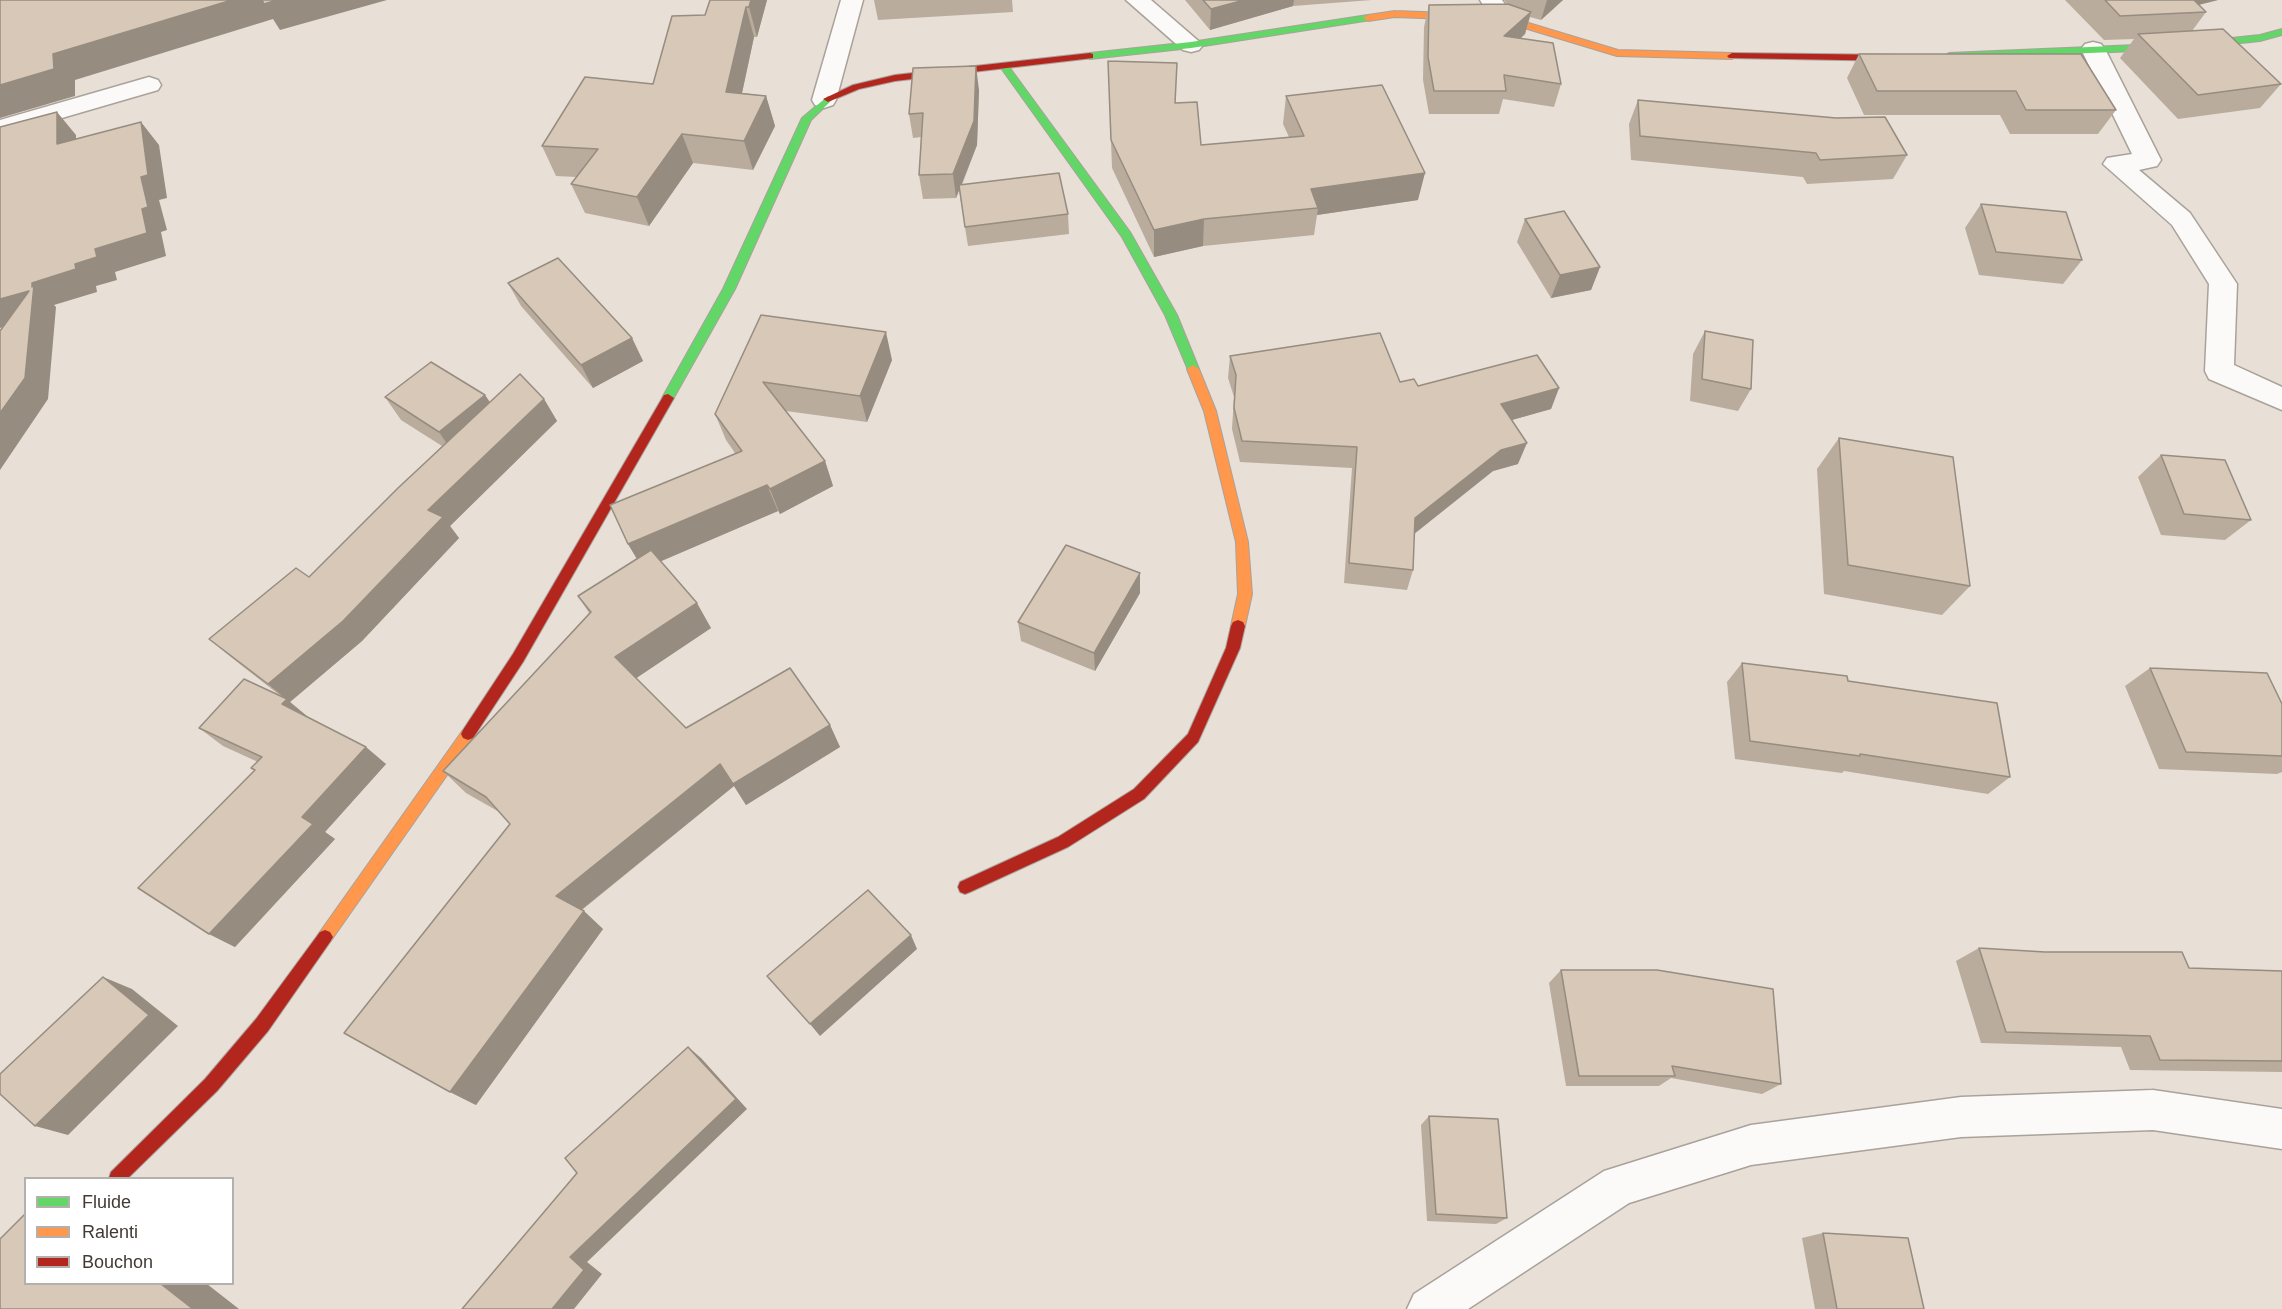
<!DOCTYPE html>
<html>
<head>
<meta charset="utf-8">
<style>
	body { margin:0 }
	#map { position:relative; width:2282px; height:1309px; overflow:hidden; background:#e8dfd6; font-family:Arial,sans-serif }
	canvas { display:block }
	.legend { position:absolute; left:24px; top:1177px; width:210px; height:108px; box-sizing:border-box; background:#fff; border:2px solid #b3b1ae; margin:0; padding:8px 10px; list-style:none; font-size:18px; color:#413b34 }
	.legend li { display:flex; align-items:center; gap:12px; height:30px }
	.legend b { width:30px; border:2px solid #b3b1ae }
</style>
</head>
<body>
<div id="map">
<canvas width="2282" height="1309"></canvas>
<ul class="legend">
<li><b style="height:8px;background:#63d668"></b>Fluide</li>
<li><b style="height:8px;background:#ff974d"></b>Ralenti</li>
<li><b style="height:8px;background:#b3261e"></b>Bouchon</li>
</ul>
</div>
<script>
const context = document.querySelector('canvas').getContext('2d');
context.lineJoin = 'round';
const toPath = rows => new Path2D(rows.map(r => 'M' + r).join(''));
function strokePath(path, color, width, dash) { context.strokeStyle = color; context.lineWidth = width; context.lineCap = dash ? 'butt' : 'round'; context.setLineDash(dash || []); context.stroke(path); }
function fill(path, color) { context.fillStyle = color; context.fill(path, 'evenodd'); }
const street = toPath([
	[841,0,863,0,836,100,833,105,824,108,815,105,812,100,841,0],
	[1126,0,1151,0,1203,45,1199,50,1191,52,1183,50,1126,0],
	[1480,0,1502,0,1514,18,1510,23,1502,25,1494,23,1480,0],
	[2093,42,2101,44,2105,49,2161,160,2157,166,2139,170,2190,213,2237,284,2234,365,2282,387,2282,410,2209,379,2205,371,2209,284,2172,225,2103,164,2107,158,2132,154,2081,49,2085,44,2093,42],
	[149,77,158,80,161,85,158,90,0,136,0,120,149,77],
	[2153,1090,2282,1109,2282,1149,2153,1130,1961,1137,1751,1165,1629,1203,1468,1309,1407,1309,1414,1294,1604,1171,1751,1125,1961,1097,2153,1090]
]);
const fast = toPath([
	[1368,15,1371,16,1371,20,1191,48,1090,59,1085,56,1090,53,1191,42,1368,15],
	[2282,29,2282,35,2260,41,2183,49,1949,59,1944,56,1949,53,2183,43,2260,35,2282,29],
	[1004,63,1007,64,1130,232,1177,315,1199,369,1197,372,1189,372,1165,315,1122,237,1001,68,1001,64,1004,63],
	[828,96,833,99,811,120,735,289,672,401,664,401,662,398,723,289,802,118,828,96]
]);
const slow = toPath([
	[1395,11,1502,15,1618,50,1732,53,1737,56,1732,59,1617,56,1501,21,1395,17,1368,21,1363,18,1368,15,1395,11],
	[1193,365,1199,369,1216,411,1248,542,1252,594,1245,626,1243,630,1238,632,1233,630,1231,626,1238,594,1236,542,1204,411,1187,369,1193,365],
	[468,728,473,730,475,734,473,738,330,942,325,944,320,942,317,937,320,932,463,730,468,728]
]);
const jam = toPath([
	[1090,53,1093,54,1093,58,895,81,859,89,828,102,823,99,853,85,895,75,1090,53],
	[1732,53,1900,55,1905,58,1900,61,1729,58,1727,56,1732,53],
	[668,394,674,398,523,662,473,738,468,740,463,738,461,734,463,730,513,654,664,395,668,394],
	[1238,620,1243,622,1245,626,1240,648,1198,742,1144,799,1068,847,970,892,965,894,960,892,958,887,960,882,1058,837,1134,789,1188,734,1226,648,1231,626,1233,622,1238,620],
	[325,930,330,932,333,937,330,942,268,1031,217,1091,128,1178,109,1178,111,1172,205,1079,256,1019,320,932,325,930]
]);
const wall = toPath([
	[710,0,767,0,757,37,754,37,742,93,766,96,775,126,753,170,693,163,649,226,585,213,571,184,577,177,556,176,542,146,653,84,705,15],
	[874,0,1012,0,1013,12,878,20],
	[1185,0,1372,0,1293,6,1210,30],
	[1504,0,1563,0,1541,20,1530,17,1525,34,1521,38,1561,84,1554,107,1503,99,1499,114,1429,114,1423,80,1424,27,1429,5,1507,4],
	[2065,0,2218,0,2199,5,2206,12,2192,31,2281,84,2260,108,2178,119,2120,58,2134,39,2104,40],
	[1859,54,2116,110,2098,134,2010,134,2000,115,1864,115,1847,78],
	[1108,61,1201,145,1289,137,1283,124,1286,96,1418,200,1317,215,1314,235,1203,246,1154,257,1112,168],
	[979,90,977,145,962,185,1068,214,1069,234,968,246,959,190,956,198,923,199,919,175,921,137,913,138,909,114],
	[1638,100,1836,118,1907,155,1893,179,1807,184,1803,177,1631,160,1629,124],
	[1981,204,2082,260,2063,284,1979,275,1965,228],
	[1525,219,1600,267,1591,290,1551,298,1517,242],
	[508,283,632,338,643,361,593,388,521,306],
	[761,315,892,360,867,422,786,411,825,461,833,486,780,514,778,511,660,561,711,628,636,678,686,728,830,725,840,747,746,805,734,786,582,910,603,929,476,1105,450,1092,510,824,501,813,466,793,443,771,589,613,578,596,637,559,628,544,735,453,726,440,715,414],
	[1705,331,1751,389,1738,411,1690,401,1693,354],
	[1230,356,1400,382,1418,386,1559,388,1551,409,1512,420,1518,464,1493,471,1414,534,1413,570,1407,590,1344,583,1352,468,1240,462,1232,429,1234,397,1228,378],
	[485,395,490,402,544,399,557,421,450,526,459,538,362,641,290,702,308,717,386,764,325,832,335,839,235,947,209,934,255,771,251,768,258,762,223,746,199,728,282,697,232,658,209,639,309,577,442,446,401,420,385,397],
	[1839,438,1970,586,1942,615,1824,594,1817,469],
	[2161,455,2251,520,2225,540,2161,535,2138,477],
	[1140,593,1095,671,1021,641,1018,622],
	[1742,663,1848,681,2010,777,1988,794,1844,771,1842,773,1735,759,1727,682],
	[2150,668,2282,704,2282,772,2277,774,2159,769,2125,686],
	[1979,948,2189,968,2282,971,2282,1072,2130,1070,2121,1047,1981,1043,1956,961],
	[1561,970,1781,1084,1762,1094,1671,1078,1659,1086,1566,1086,1549,983],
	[1429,1116,1507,1218,1496,1224,1427,1221,1421,1125],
	[1823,1233,1924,1309,1815,1309,1802,1238]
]);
const shadedWall = toPath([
	[232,0,387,0,280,30,273,19,75,80,75,96,0,118,0,85,53,54],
	[751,0,767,0,757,37,749,7],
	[1244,0,1294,0,1293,6,1210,30,1211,9],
	[1547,0,1563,0,1541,20],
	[2174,0,2218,0,2165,13],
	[746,7,754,37,736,121,726,92],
	[1531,12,1525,34,1498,59,1504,36],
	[976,66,979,90,977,145,956,198,953,174],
	[766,96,775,126,753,170,744,141],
	[57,112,76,135,76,167,57,144],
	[141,122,159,145,167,198,159,200,167,230,161,232,166,256,115,272,117,280,96,286,97,292,54,305,56,307,48,399,0,470,0,413,30,319,0,328,0,299,32,287,32,283,75,264,95,249,142,209,141,177],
	[682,134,693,163,649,226,637,197],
	[1425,173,1418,200,1317,215,1318,208,1311,189],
	[1204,219,1203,246,1154,257,1154,230],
	[1600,267,1591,290,1551,298,1560,275],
	[886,332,892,360,867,422,860,396],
	[632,338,643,361,593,388,581,365],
	[1559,388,1551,409,1494,425,1501,404],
	[485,395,499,417,454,454,439,432],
	[544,399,557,421,450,526,459,538,362,641,290,702,308,717,282,704,286,699,268,684,428,510],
	[1527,443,1518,464,1493,471,1409,538,1415,518,1501,450],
	[825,461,833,486,780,514,770,489],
	[767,485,778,511,643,569,628,544],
	[1140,573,1140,593,1095,671,1094,653],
	[697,603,711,628,632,681,615,657],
	[830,725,840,747,746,805,734,786,576,914,556,896,720,764],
	[366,747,386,764,325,832,335,839,235,947,209,934,302,817],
	[584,911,603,929,476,1105,450,1092],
	[911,935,917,949,820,1036,810,1024],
	[103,977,132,989,178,1026,68,1135,35,1126],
	[688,1047,701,1058,747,1109,587,1262,602,1274,574,1309,552,1309,570,1257],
	[161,1284,207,1284,239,1309,193,1309]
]);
const building = toPath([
	[0,0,232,0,53,54,54,69,0,85,0,0],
	[262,0,277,0,264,4,262,0],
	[710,0,751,0,749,7,746,7,726,92,766,96,744,141,682,134,637,197,571,184,598,149,542,146,585,77,653,84,672,16,705,15,710,0],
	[1203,0,1244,0,1211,9,1203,0],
	[2105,0,2194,0,2206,12,2120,16,2105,0],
	[1508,4,1531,12,1504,36,1553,43,1561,84,1504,75,1506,91,1434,91,1428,57,1429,5,1508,4],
	[2223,29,2281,84,2198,95,2138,34,2223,29],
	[1859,54,2081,54,2116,110,2026,110,2016,91,1877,91,1859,54],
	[1108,61,1177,63,1175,103,1197,102,1201,145,1304,136,1286,96,1382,85,1425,173,1311,189,1318,208,1204,219,1154,230,1111,140,1108,61],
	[976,66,974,121,953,174,919,175,923,113,909,114,913,68,976,66],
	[1638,100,1836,118,1885,117,1907,155,1820,160,1816,153,1640,136,1638,100],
	[57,112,57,144,141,122,148,175,141,177,148,207,142,209,147,233,95,249,97,257,75,264,76,269,32,283,32,287,34,285,25,378,0,413,0,331,29,291,0,299,0,127,57,112],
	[1059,173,1068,214,965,227,959,185,1059,173],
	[1981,204,2066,212,2082,260,1996,252,1981,204],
	[1564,211,1600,267,1560,275,1525,219,1564,211],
	[558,258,632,338,581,365,508,283,558,258],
	[761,315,886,332,860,396,763,382,825,461,770,489,767,485,628,544,610,505,742,451,715,414,761,315],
	[1705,331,1753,340,1751,389,1702,379,1705,331],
	[1380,333,1400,382,1414,379,1418,386,1537,355,1559,388,1501,404,1527,443,1501,450,1415,518,1413,570,1349,563,1357,447,1242,441,1234,408,1236,375,1230,356,1380,333],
	[431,362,485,395,439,432,385,397,431,362],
	[520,374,544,399,428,510,443,517,343,621,268,684,209,639,296,568,309,577,398,488,520,374],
	[1839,438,1953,457,1970,586,1848,565,1839,438],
	[2161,455,2225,460,2251,520,2184,514,2161,455],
	[1066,545,1140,573,1094,653,1018,622,1066,545],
	[651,550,697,603,615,657,686,728,790,668,830,725,733,784,720,764,556,896,584,911,450,1092,344,1033,510,824,486,797,443,771,591,612,578,596,651,550],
	[1742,663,1847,676,1848,681,1997,703,2010,777,1860,754,1860,756,1750,741,1742,663],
	[2150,668,2267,673,2282,704,2282,756,2186,752,2150,668],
	[244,679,287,699,282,704,366,747,302,817,313,824,209,934,138,888,255,770,251,768,262,757,199,728,244,679],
	[868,890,911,935,810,1024,767,976,868,890],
	[1979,948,2045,952,2182,952,2189,968,2282,971,2282,1061,2160,1060,2150,1036,2006,1032,1979,948],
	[1561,970,1657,970,1773,989,1781,1084,1672,1066,1675,1076,1579,1076,1561,970],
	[103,977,149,1015,35,1126,0,1094,0,1074,103,977],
	[688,1047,736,1099,570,1257,584,1270,552,1309,462,1309,577,1173,565,1158,688,1047],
	[1429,1116,1498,1119,1507,1218,1436,1214,1429,1116],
	[26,1213,26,1284,161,1284,193,1309,0,1309,0,1239,26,1213],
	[1823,1233,1908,1238,1924,1309,1837,1309,1823,1233]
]);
strokePath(street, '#a9a29b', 3);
strokePath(fast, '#a9a29b', 2);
strokePath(slow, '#a9a29b', 2);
strokePath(jam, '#a9a29b', 2);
fill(street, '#fcfaf9');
fill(fast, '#63d668');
fill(slow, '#ff974d');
fill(jam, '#b3261e');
fill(wall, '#b9ac9d');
fill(shadedWall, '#968c80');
fill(building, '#d7c8b7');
strokePath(building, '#968c80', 1.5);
</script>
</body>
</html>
